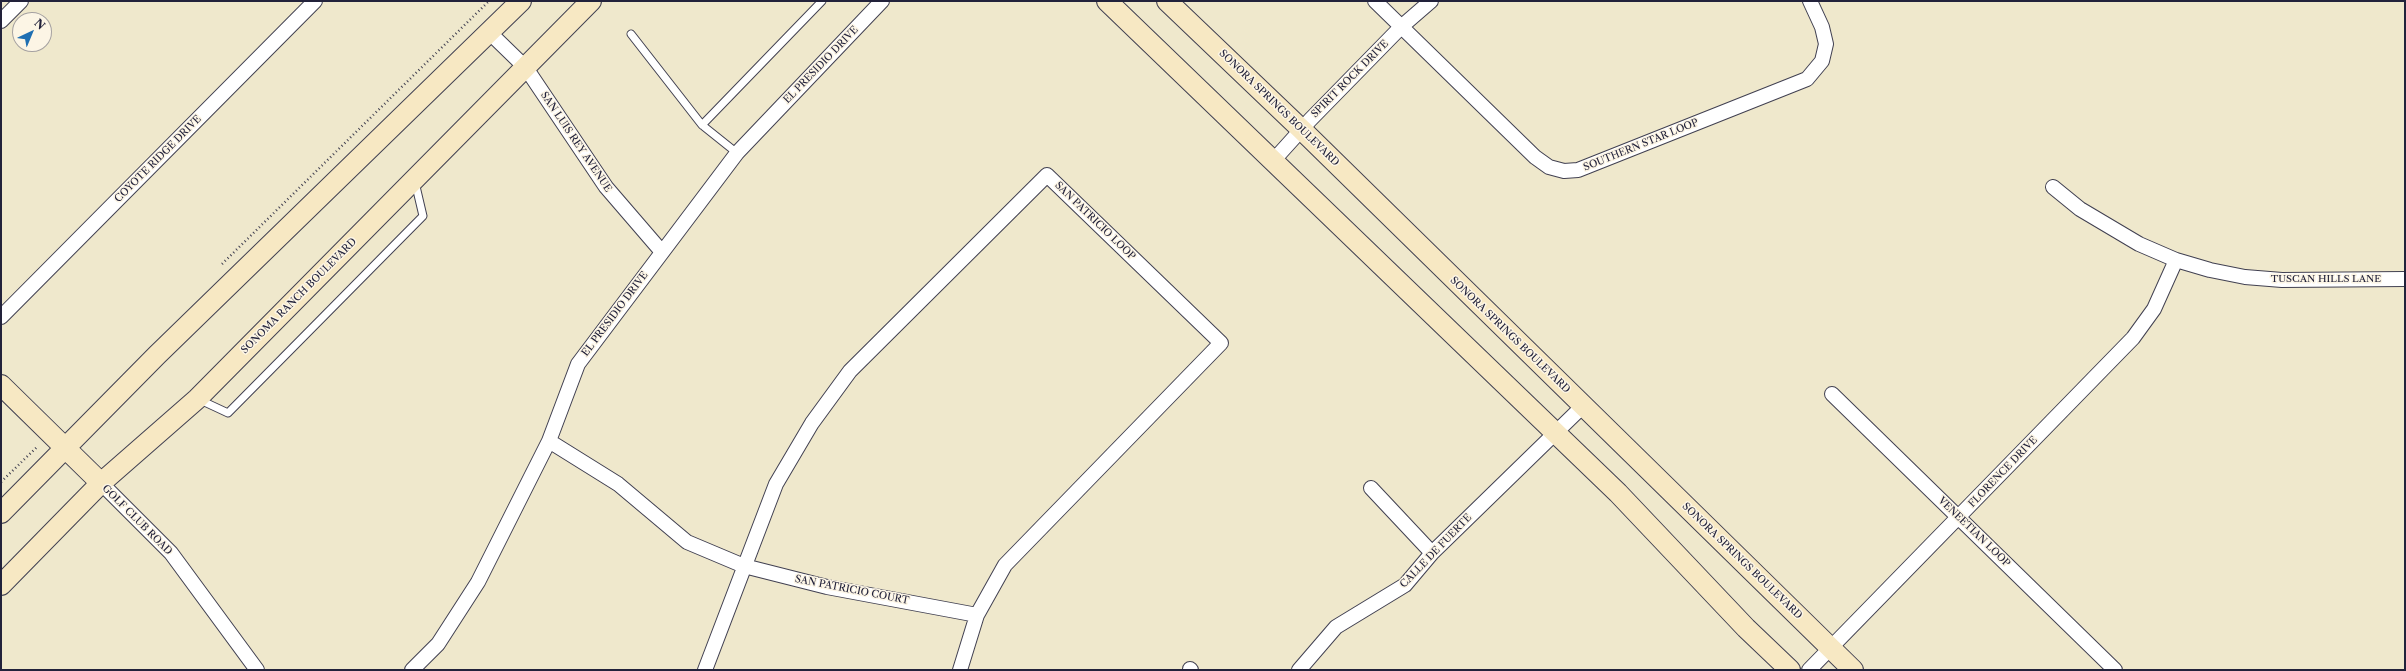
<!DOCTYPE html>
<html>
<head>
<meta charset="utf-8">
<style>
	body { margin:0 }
	#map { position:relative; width:2406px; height:671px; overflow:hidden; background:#efe8cc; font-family:"Libre Caslon Text",serif }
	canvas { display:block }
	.frame { position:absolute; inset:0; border:2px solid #22223b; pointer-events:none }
	.north { position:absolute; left:12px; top:12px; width:40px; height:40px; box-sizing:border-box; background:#fcf5e5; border:1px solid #a5a1a1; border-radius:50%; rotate:44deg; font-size:11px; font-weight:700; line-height:16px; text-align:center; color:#22223b }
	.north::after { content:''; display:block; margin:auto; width:14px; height:18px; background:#1f6fb2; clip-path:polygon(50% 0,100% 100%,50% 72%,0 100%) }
</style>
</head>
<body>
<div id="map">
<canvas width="2406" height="671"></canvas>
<div class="frame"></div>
<div class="north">N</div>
</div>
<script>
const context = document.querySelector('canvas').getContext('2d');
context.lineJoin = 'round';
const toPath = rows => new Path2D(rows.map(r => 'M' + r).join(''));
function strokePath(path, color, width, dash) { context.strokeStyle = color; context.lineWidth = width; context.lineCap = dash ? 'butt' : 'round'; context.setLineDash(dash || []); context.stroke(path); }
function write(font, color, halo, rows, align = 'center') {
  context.font = font + ' "Libre Caslon Text",serif'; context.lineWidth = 3; context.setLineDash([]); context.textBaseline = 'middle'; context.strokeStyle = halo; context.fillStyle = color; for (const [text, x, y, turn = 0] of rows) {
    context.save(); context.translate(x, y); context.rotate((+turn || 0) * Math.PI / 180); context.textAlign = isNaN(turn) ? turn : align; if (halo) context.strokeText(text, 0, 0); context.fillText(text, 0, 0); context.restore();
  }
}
const path = toPath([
	[222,264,489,1],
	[1,482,38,446]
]);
const lane = toPath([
	[631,34,702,125],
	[737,153,702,125,822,1],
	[198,399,228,413,423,216,415,182]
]);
const street = toPath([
	[1375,1,1535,157,1549,167,1564,171,1578,170,1807,79,1822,61,1826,44,1822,27,1810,1],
	[1,21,21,1],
	[490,33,526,68,606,187,662,252],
	[1273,161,1310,120,1401,27,1431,1],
	[2053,187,2080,209,2139,244,2176,260,2210,270,2245,277,2282,280,2405,279],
	[1,317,315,1],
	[1832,394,2115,670],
	[549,441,618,484,687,542,744,566,827,587,977,615],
	[101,483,171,553,257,670],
	[1371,488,1432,553],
	[1190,669,1191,670],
	[412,670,438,644,478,582,549,441,578,364,737,153,882,1],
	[705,670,776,484,812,423,850,371,1047,175,1221,343,1005,565,977,615,960,670],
	[1299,670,1336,627,1405,585,1432,553,1583,406],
	[1809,670,2133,338,2154,309,2176,260]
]);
const secondary = toPath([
	[1107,1,1618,493,1746,628,1790,670],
	[1167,1,1301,129,1853,670],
	[1,385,101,483],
	[1,513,157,355,521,1],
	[1,585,101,483,197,399,591,1]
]);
const streetNames = [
	["EL PRESIDIO DRIVE",821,65,-46],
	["SPIRIT ROCK DRIVE",1350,79,-45],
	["SONORA SPRINGS BOULEVARD",1279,108,44],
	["SAN LUIS REY AVENUE",576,142,56],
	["SOUTHERN STAR LOOP",1641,145,-22],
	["COYOTE RIDGE DRIVE",158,159,-45],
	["SAN PATRICIO LOOP",1095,221,44],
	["TUSCAN HILLS LANE",2326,279],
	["SONOMA RANCH BOULEVARD",299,296,-45],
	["EL PRESIDIO DRIVE",615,314,-53],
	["SONORA SPRINGS BOULEVARD",1510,335,44],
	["FLORENCE DRIVE",2003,472,-46],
	["GOLF CLUB ROAD",137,520,45],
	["VENEETIAN LOOP",1974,532,44],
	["CALLE DE FUERTE",1436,551,-46],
	["SONORA SPRINGS BOULEVARD",1742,561,44],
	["SAN PATRICIO COURT",852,590,11]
];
strokePath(lane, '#414051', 9);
strokePath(street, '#414051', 16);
strokePath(secondary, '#414051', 22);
strokePath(path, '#414051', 2.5, [1, 3]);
strokePath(lane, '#fff', 7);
strokePath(street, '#fff', 14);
strokePath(secondary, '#f7e8c3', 20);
write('10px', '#22223b', '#fcf5e5', streetNames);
</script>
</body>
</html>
